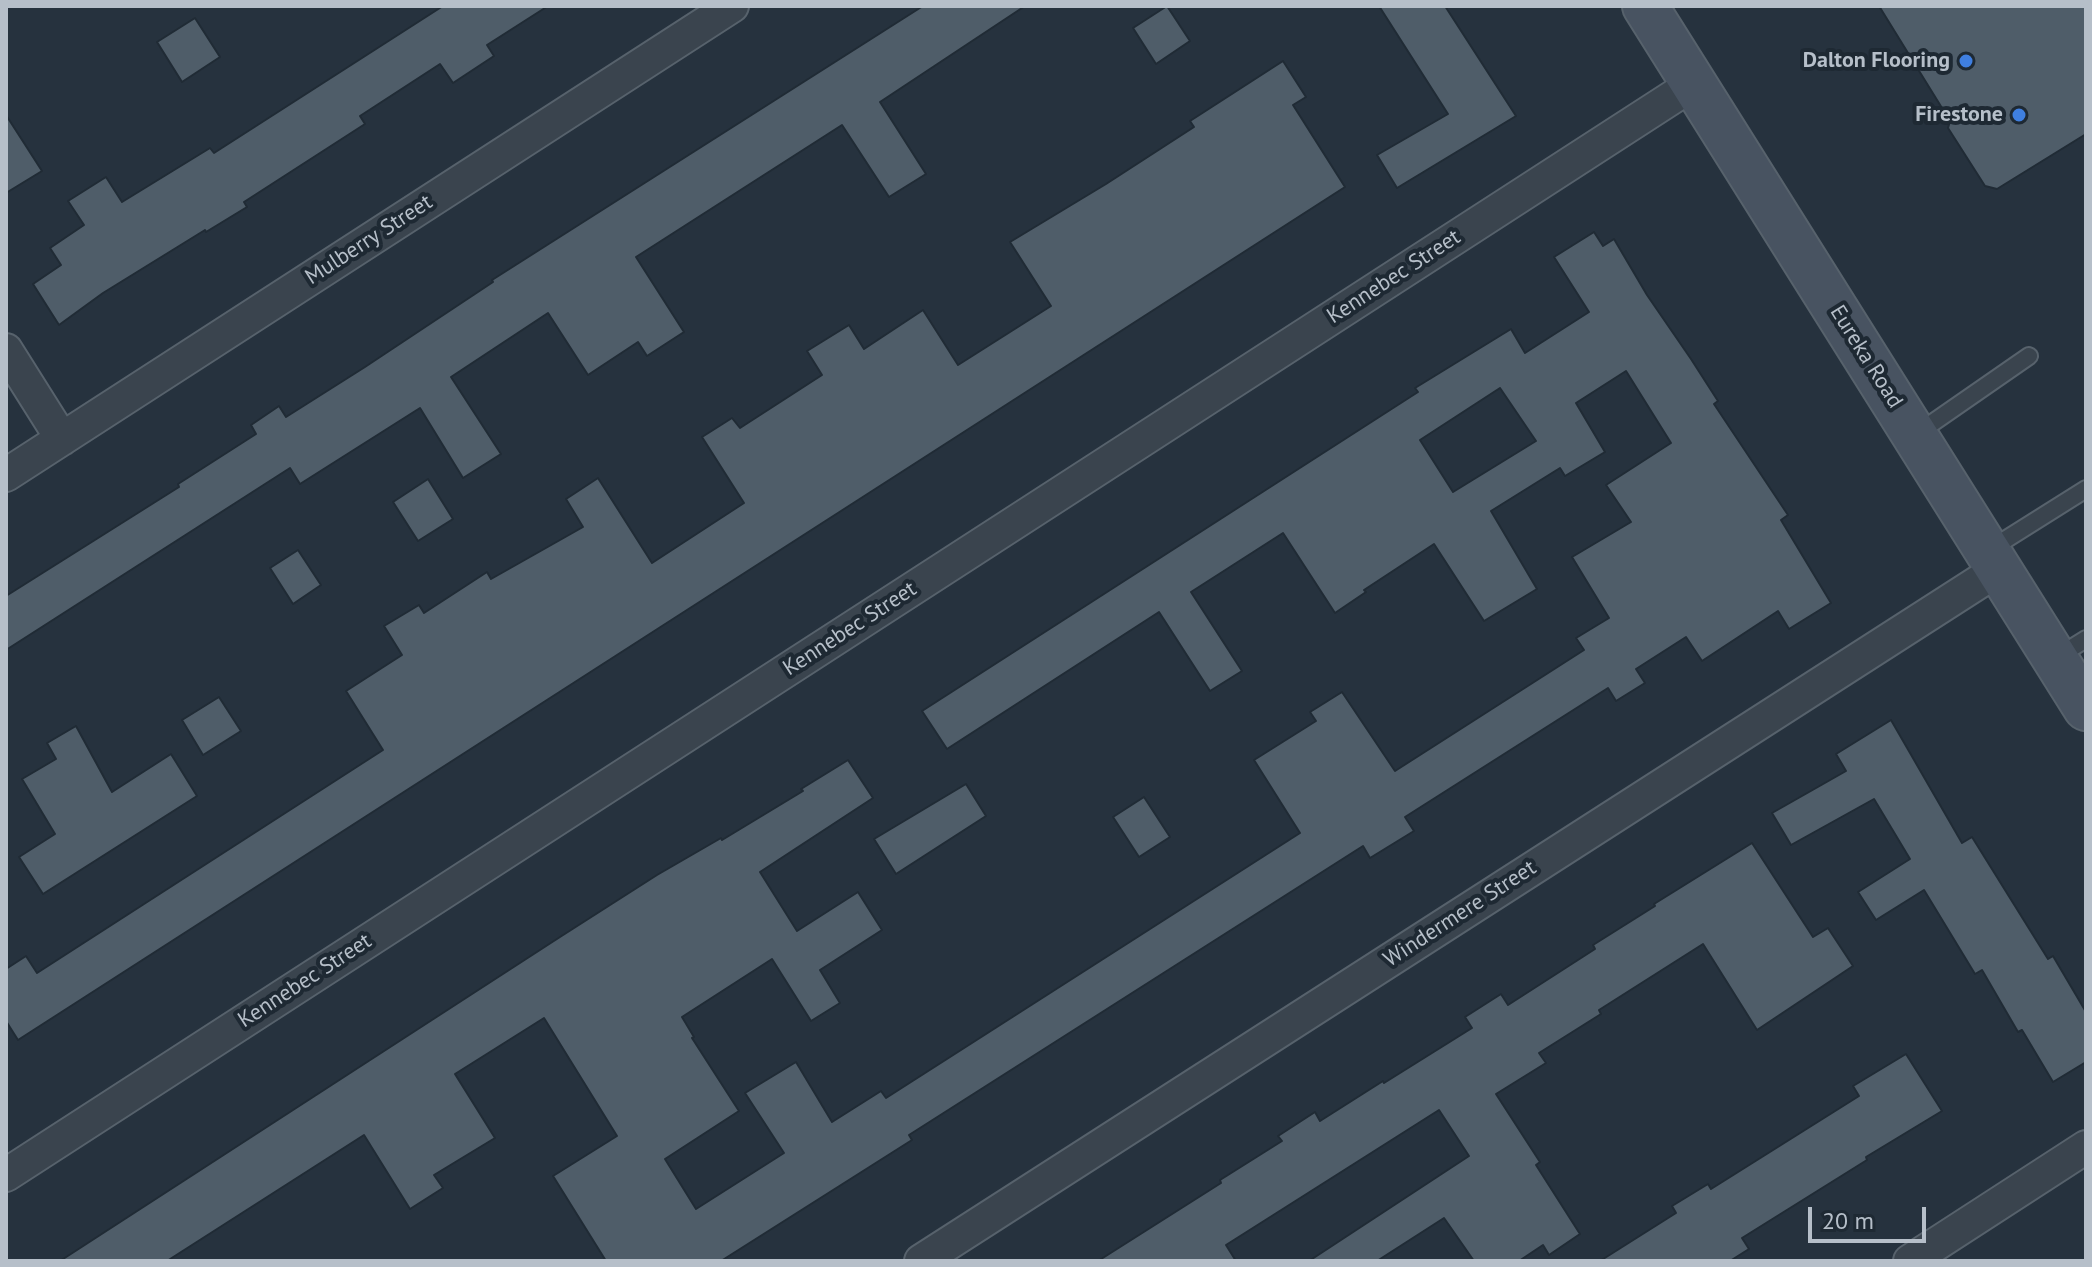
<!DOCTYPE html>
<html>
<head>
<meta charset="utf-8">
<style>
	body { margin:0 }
	#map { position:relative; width:2092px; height:1267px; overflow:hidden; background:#26323e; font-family:"PT Sans",sans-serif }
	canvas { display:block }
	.frame { position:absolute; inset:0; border:8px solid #b6bfc9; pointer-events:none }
	.scale { position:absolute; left:1808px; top:1207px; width:118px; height:36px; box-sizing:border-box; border:4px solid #b6bfc9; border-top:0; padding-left:10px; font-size:24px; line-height:28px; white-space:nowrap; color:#b6bfc9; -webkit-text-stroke:6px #1e2933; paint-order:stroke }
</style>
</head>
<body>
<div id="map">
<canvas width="2092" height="1267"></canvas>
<div class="frame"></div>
<div class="scale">20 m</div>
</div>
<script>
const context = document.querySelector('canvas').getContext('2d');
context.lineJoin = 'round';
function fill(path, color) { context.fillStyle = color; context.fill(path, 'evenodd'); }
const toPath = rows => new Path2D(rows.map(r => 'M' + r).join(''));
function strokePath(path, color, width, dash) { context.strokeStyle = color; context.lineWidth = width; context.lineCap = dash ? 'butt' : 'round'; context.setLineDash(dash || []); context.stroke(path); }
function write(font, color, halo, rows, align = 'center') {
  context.font = font + ' "PT Sans",sans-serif'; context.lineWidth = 8; context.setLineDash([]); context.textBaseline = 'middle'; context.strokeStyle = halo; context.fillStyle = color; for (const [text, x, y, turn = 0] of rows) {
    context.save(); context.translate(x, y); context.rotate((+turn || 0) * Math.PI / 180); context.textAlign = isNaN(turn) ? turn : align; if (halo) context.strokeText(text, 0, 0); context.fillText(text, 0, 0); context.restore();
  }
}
const building = toPath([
	[443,6,548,6,487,45,494,56,453,83,440,64,360,116,365,124,244,202,247,207,206,232,205,230,103,293,59,325,33,284,61,265,50,248,84,225,68,201,106,177,122,202,210,148,214,153,443,6],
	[923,6,1025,6,880,102,926,174,889,197,842,125,636,257,684,332,647,356,638,342,588,375,548,313,451,377,501,454,463,478,420,408,300,484,290,468,6,650,6,596,179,487,178,484,256,434,251,425,279,406,286,417,365,367,493,282,492,280,923,6],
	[1167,6,1190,41,1156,64,1133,28,1167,6],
	[1379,6,1445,6,1516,116,1397,188,1377,155,1448,114,1379,6],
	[1879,6,2086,6,2086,134,1997,189,1985,186,1948,128,1950,121,1879,6],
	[195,18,220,57,182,82,157,42,195,18],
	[1283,61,1306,97,1293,105,1345,187,18,1040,6,1021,6,969,26,956,37,973,383,750,346,691,402,655,384,626,419,605,424,613,487,572,491,579,583,527,566,499,598,478,652,563,744,503,702,437,732,418,740,428,822,375,807,351,849,325,864,349,923,310,958,365,1051,306,1010,242,1106,184,1194,127,1190,121,1283,61],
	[6,115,42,171,6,193,6,115],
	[1594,232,1603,246,1614,239,1647,295,1691,359,1718,401,1714,404,1788,515,1781,520,1831,603,1789,629,1778,611,1702,661,1686,637,1636,669,1645,683,1616,701,1608,688,1405,817,1414,831,1370,858,1363,846,909,1135,912,1140,721,1261,606,1261,553,1176,617,1136,544,1018,455,1074,495,1138,434,1175,443,1188,410,1209,364,1135,167,1261,60,1261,560,937,657,875,721,838,722,840,803,791,801,789,848,760,873,798,760,872,797,931,858,892,882,930,820,970,840,1003,811,1021,772,959,682,1017,694,1037,692,1038,739,1111,665,1159,696,1209,784,1153,745,1093,796,1062,832,1122,881,1091,886,1098,1300,833,1254,760,1316,721,1310,712,1342,692,1395,771,1584,650,1576,638,1609,618,1572,557,1631,522,1606,485,1671,443,1626,371,1576,403,1605,452,1565,476,1560,468,1491,511,1537,589,1484,621,1434,544,1364,590,1366,592,1335,613,1283,533,1191,592,1242,671,1210,691,1159,612,947,749,922,711,1418,392,1415,388,1511,329,1525,353,1589,312,1554,257,1594,232],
	[1500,388,1536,441,1453,492,1420,440,1500,388],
	[428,479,453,519,418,541,393,502,428,479],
	[298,550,321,585,293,604,270,568,298,550],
	[219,697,241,731,203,755,182,720,219,697],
	[1891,720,1962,843,1972,837,2048,959,2053,956,2086,1012,2086,1062,2053,1082,2022,1030,2018,1032,1982,970,1975,974,1924,890,1876,920,1858,892,1910,859,1874,799,1791,845,1772,813,1846,771,1836,754,1891,720],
	[76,726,112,792,171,754,197,796,43,894,19,857,55,834,22,779,56,759,47,743,76,726],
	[966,784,986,816,896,874,874,839,966,784],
	[1144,797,1170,837,1139,857,1113,817,1144,797],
	[1752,843,1813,937,1828,928,1853,966,1757,1030,1703,944,1599,1010,1601,1014,1539,1053,1546,1063,1496,1094,1540,1162,1536,1165,1580,1234,1549,1255,1543,1245,1519,1261,1474,1261,1444,1218,1377,1261,1309,1261,1469,1156,1439,1110,1226,1245,1236,1261,1098,1261,1221,1183,1220,1180,1282,1141,1278,1136,1315,1112,1320,1121,1383,1081,1384,1083,1472,1028,1465,1017,1501,994,1508,1005,1595,949,1593,945,1655,906,1654,904,1752,843],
	[1906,1054,1942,1111,1866,1157,1867,1160,1742,1238,1749,1249,1730,1261,1600,1261,1676,1213,1672,1206,1708,1184,1711,1189,1859,1096,1853,1086,1906,1054]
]);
const service = toPath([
	[1915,435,2029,356],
	[1989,550,2086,489],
	[2057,657,2086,639]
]);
const minor = toPath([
	[6,350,62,439],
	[6,475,732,6],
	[6,1175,1693,84],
	[921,1261,1999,569],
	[1910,1261,2086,1147]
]);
const secondary = toPath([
	[1645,6,2086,708]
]);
const markers = [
	[1966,61,8,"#3f7fe0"],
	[2019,115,8,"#3f7fe0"]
];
const poiNames = [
	["Dalton Flooring",1950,61],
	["Firestone",2003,115]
];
const streetNames = [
	["Mulberry Street",369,240,-33],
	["Kennebec Street",1394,277,-33],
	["Eureka Road",1866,357,58],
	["Kennebec Street",850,629,-33],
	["Windermere Street",1460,914,-33],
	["Kennebec Street",305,981,-33]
];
fill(building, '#4f5d69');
strokePath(building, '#202b35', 2);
strokePath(service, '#57626c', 20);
strokePath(minor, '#57626c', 36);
strokePath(secondary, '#57626c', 48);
strokePath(service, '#3a444e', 16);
strokePath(minor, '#3a444e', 32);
strokePath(secondary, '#485361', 44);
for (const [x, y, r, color] of markers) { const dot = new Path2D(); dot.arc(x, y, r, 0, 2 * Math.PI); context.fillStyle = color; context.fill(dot); strokePath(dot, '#1e2933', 3); }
write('bold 22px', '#b6bfc9', '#1e2933', poiNames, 'right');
write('22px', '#b6bfc9', '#1e2933', streetNames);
</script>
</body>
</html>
